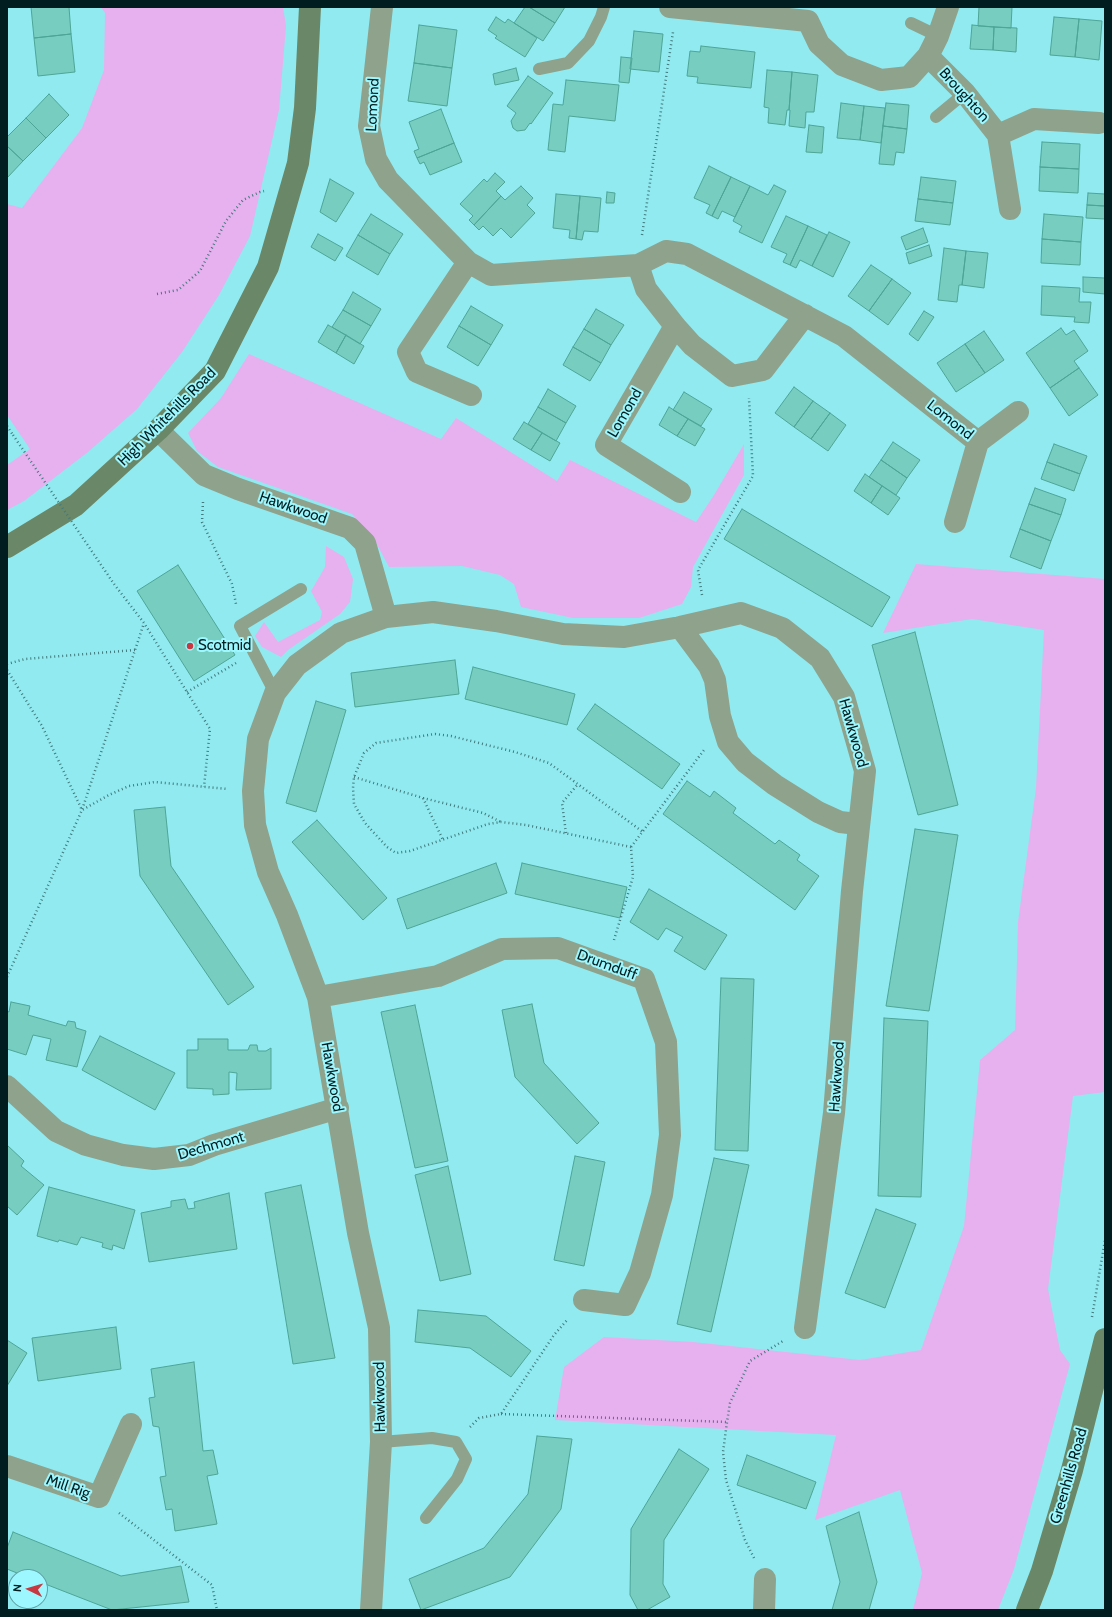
<!DOCTYPE html>
<html>
<head>
<meta charset="utf-8">
<style>
	body { margin:0 }
	#map { position:relative; width:1112px; height:1617px; overflow:hidden; background:#90eaf0; font-family:Cabin,sans-serif }
	canvas { display:block }
	.frame { position:absolute; inset:0; border:8px solid #011d1f; pointer-events:none }
	.north { position:absolute; left:8px; top:1569px; width:40px; height:40px; box-sizing:border-box; background:#9df7fe; border:1px solid #5fa0a5; border-radius:50%; rotate:275deg; font-size:11px; font-weight:700; line-height:16px; text-align:center; color:#011d1f }
	.north::after { content:''; display:block; margin:auto; width:14px; height:18px; background:#c83841; clip-path:polygon(50% 0,100% 100%,50% 72%,0 100%) }
</style>
</head>
<body>
<div id="map">
<canvas width="1112" height="1617"></canvas>
<div class="frame"></div>
<div class="north">N</div>
</div>
<script>
const context = document.querySelector('canvas').getContext('2d');
context.lineJoin = 'round';
function fill(path, color) { context.fillStyle = color; context.fill(path, 'evenodd'); }
const toPath = rows => new Path2D(rows.map(r => 'M' + r).join(''));
function strokePath(path, color, width, dash) { context.strokeStyle = color; context.lineWidth = width; context.lineCap = dash ? 'butt' : 'round'; context.setLineDash(dash || []); context.stroke(path); }
function write(font, color, halo, rows, align = 'center') {
  context.font = font + ' Cabin,sans-serif'; context.lineWidth = 4; context.setLineDash([]); context.textBaseline = 'middle'; context.strokeStyle = halo; context.fillStyle = color; for (const [text, x, y, turn = 0] of rows) {
    context.save(); context.translate(x, y); context.rotate((+turn || 0) * Math.PI / 180); context.textAlign = isNaN(turn) ? turn : align; if (halo) context.strokeText(text, 0, 0); context.fillText(text, 0, 0); context.restore();
  }
}
const green = toPath([
	[101,7,283,7,286,26,279,110,250,236,219,295,182,352,137,409,88,452,24,501,7,510,7,465,30,449,7,415,7,204,22,208,82,128,104,70,105,13],
	[249,354,441,439,456,418,557,481,570,460,696,522,714,495,744,444,744,475,693,567,691,587,682,604,639,618,573,618,521,607,514,584,500,575,462,566,389,567,373,537,352,514,218,467,197,451,188,433,221,398],
	[326,546,344,557,353,579,350,602,340,614,288,650,281,657,262,647,255,636,264,622,278,642,320,620,322,612,311,591,325,567],
	[916,564,1105,579,1105,1092,1073,1096,1048,1289,1060,1350,1070,1364,1014,1569,998,1610,913,1610,922,1573,900,1490,815,1520,836,1435,555,1420,564,1367,604,1337,693,1342,860,1360,921,1350,964,1226,980,1060,1015,1030,1018,922,1036,788,1044,630,972,619,883,633]
]);
const building = toPath([
	[31,7,69,7,71,34,34,38,31,7],
	[525,7,529,7,555,23,543,41,514,23,525,7],
	[529,7,565,7,555,23,529,7],
	[979,7,1012,7,1011,28,978,26,979,7],
	[496,17,505,23,508,19,537,38,525,57,495,38,497,36,488,30,496,17],
	[1054,17,1079,19,1075,57,1050,55,1054,17],
	[1079,19,1102,21,1099,60,1075,57,1079,19],
	[419,25,457,30,452,68,414,63,419,25],
	[972,25,994,27,993,50,970,49,972,25],
	[994,27,1017,28,1016,52,993,50,994,27],
	[634,31,663,34,659,72,630,69,634,31],
	[71,34,75,72,38,76,34,38,71,34],
	[701,46,755,52,751,88,697,83,698,77,687,76,690,51,700,52,701,46],
	[621,57,632,58,629,83,619,82,621,57],
	[414,63,452,68,447,106,408,101,414,63],
	[516,68,519,80,495,85,493,74,516,68],
	[767,70,792,72,789,110,787,110,785,125,768,123,769,108,764,107,767,70],
	[792,72,818,75,814,112,806,112,805,128,789,126,790,110,789,110,792,72],
	[528,76,553,93,531,124,530,123,525,130,517,131,513,128,511,121,516,113,507,106,528,76],
	[566,80,619,85,615,121,569,116,565,152,548,150,553,104,563,105,566,80],
	[49,94,69,115,46,138,26,118,49,94],
	[841,103,864,106,860,140,837,138,841,103],
	[886,103,909,105,907,129,883,126,886,103],
	[864,106,885,108,881,143,860,140,864,106],
	[441,109,454,143,417,158,414,151,419,149,409,122,441,109],
	[26,118,46,138,23,161,7,146,7,137,26,118],
	[809,125,824,127,822,153,806,152,809,125],
	[883,126,907,129,904,153,896,152,894,165,879,164,883,126],
	[1042,142,1080,144,1079,169,1040,167,1042,142],
	[454,143,462,162,430,175,424,162,420,164,417,158,454,143],
	[7,146,23,161,7,178,7,146],
	[709,166,731,177,712,216,706,213,710,205,694,198,709,166],
	[1040,167,1079,169,1078,193,1039,191,1040,167],
	[495,173,505,182,496,191,501,196,474,225,469,220,473,216,460,204,484,179,487,182,495,173],
	[731,177,750,186,735,217,722,211,718,219,712,216,731,177],
	[921,177,956,181,953,203,918,199,921,177],
	[330,179,354,193,336,222,320,212,330,179],
	[774,185,786,191,762,243,739,232,742,226,733,221,750,186,768,195,774,185],
	[521,186,533,198,527,205,535,213,511,238,501,228,493,236,483,226,479,230,474,225,501,196,505,200,521,186],
	[607,192,615,193,614,203,606,203,607,192],
	[1088,193,1105,194,1105,206,1087,205,1088,193],
	[556,194,580,196,576,239,569,238,570,230,553,228,556,194],
	[580,196,601,198,598,232,584,231,582,240,576,239,580,196],
	[918,199,953,203,950,225,915,221,918,199],
	[1087,205,1105,206,1105,219,1086,218,1087,205],
	[371,214,403,234,390,254,358,235,371,214],
	[1044,214,1083,217,1081,242,1042,239,1044,214],
	[786,216,808,226,790,265,783,262,787,254,771,247,786,216],
	[808,226,827,235,812,266,800,260,796,268,790,265,808,226],
	[923,228,928,242,906,250,901,237,923,228],
	[829,232,850,242,833,277,812,266,829,232],
	[318,234,343,248,335,261,311,247,318,234],
	[358,235,390,254,378,275,346,256,358,235],
	[1042,239,1081,242,1080,265,1041,263,1042,239],
	[929,245,932,256,909,264,906,253,929,245],
	[944,248,966,251,962,285,959,285,957,302,938,300,944,248],
	[966,251,988,253,984,288,962,285,966,251],
	[871,265,892,279,869,311,848,296,871,265],
	[1083,277,1105,278,1105,294,1083,292,1083,277],
	[892,279,911,293,888,325,869,311,892,279],
	[1042,286,1080,288,1079,302,1091,302,1089,323,1074,322,1075,317,1041,315,1042,286],
	[353,292,381,309,371,326,343,310,353,292],
	[471,306,503,325,491,345,459,326,471,306],
	[596,309,624,325,611,345,584,329,596,309],
	[343,310,371,326,360,344,332,327,343,310],
	[924,311,934,317,918,341,909,334,924,311],
	[328,325,346,335,336,353,318,342,328,325],
	[459,326,491,345,478,366,447,347,459,326],
	[1061,328,1066,335,1074,330,1088,351,1074,361,1079,368,1050,388,1026,353,1061,328],
	[584,329,611,345,601,363,573,347,584,329],
	[984,331,1004,360,985,373,965,344,984,331],
	[346,335,364,346,354,364,336,353,346,335],
	[965,344,985,373,956,392,937,363,965,344],
	[573,347,601,363,590,381,563,365,573,347],
	[1079,368,1098,395,1069,416,1050,388,1079,368],
	[794,387,813,401,794,427,775,413,794,387],
	[548,389,576,406,566,423,538,407,548,389],
	[684,392,712,409,701,426,673,410,684,392],
	[813,401,830,413,811,439,794,427,813,401],
	[538,407,566,423,556,441,528,424,538,407],
	[669,407,688,419,677,436,659,425,669,407],
	[830,413,846,425,828,451,811,439,830,413],
	[688,419,705,429,695,446,677,436,688,419],
	[524,422,542,433,531,450,513,439,524,422],
	[542,433,560,443,550,461,531,450,542,433],
	[893,442,920,460,907,478,881,460,893,442],
	[1054,444,1087,456,1080,474,1047,462,1054,444],
	[881,460,907,478,896,495,869,477,881,460],
	[1047,462,1080,474,1074,491,1041,479,1047,462],
	[865,474,882,486,871,503,854,491,865,474],
	[882,486,900,498,888,515,871,503,882,486],
	[1035,488,1066,499,1061,515,1029,504,1035,488],
	[1029,504,1061,515,1051,541,1020,529,1029,504],
	[742,509,890,597,872,627,724,539,742,509],
	[1020,529,1051,541,1041,569,1010,557,1020,529],
	[178,565,235,655,194,681,137,591,178,565],
	[915,632,958,805,918,815,872,645,915,632],
	[455,660,459,694,355,707,351,673,455,660],
	[473,667,575,694,567,725,465,699,473,667],
	[316,701,346,710,316,812,286,803,316,701],
	[595,704,680,764,662,789,577,729,595,704],
	[687,781,710,797,714,791,736,808,733,813,775,844,779,840,800,855,797,860,819,876,795,910,663,814,687,781],
	[165,807,171,866,254,987,228,1005,140,876,134,810,165,807],
	[317,820,387,898,363,920,292,842,317,820],
	[915,829,958,835,929,1011,886,1006,915,829],
	[496,863,507,893,407,929,397,899,496,863],
	[522,863,627,887,620,918,515,894,522,863],
	[649,889,727,935,705,970,674,951,683,937,666,928,658,940,630,922,649,889],
	[721,978,754,979,748,1151,715,1150,721,978],
	[11,1002,30,1006,28,1015,66,1026,68,1021,75,1022,76,1028,86,1031,77,1067,46,1060,51,1039,33,1035,26,1055,7,1049,7,1011,9,1012,11,1002],
	[532,1004,544,1063,599,1123,577,1144,515,1077,502,1010,532,1004],
	[415,1005,448,1161,415,1168,381,1012,415,1005],
	[884,1018,928,1021,921,1197,878,1196,884,1018],
	[100,1036,175,1073,155,1110,82,1070,100,1036],
	[198,1039,228,1039,228,1050,248,1050,250,1045,257,1045,258,1051,266,1051,271,1048,271,1089,236,1090,237,1073,229,1072,229,1094,213,1095,213,1089,187,1088,187,1050,198,1050,198,1039],
	[7,1145,24,1161,21,1166,44,1185,17,1215,7,1206,7,1145],
	[575,1156,605,1162,584,1266,554,1260,575,1156],
	[714,1158,749,1165,711,1332,677,1324,714,1158],
	[448,1166,471,1274,440,1281,415,1175,448,1166],
	[301,1185,335,1358,293,1364,265,1193,301,1185],
	[49,1187,135,1210,124,1249,113,1245,112,1250,102,1247,103,1243,81,1237,77,1245,59,1240,58,1242,37,1236,49,1187],
	[229,1193,237,1249,149,1262,141,1213,171,1207,171,1201,185,1199,188,1209,195,1208,194,1202,229,1193],
	[876,1209,916,1224,885,1308,845,1293,876,1209],
	[418,1310,486,1316,531,1351,511,1377,470,1348,415,1342,418,1310],
	[116,1327,121,1369,38,1381,32,1338,116,1327],
	[7,1340,27,1353,7,1386,7,1340],
	[194,1362,203,1451,213,1450,218,1474,207,1476,217,1524,175,1531,172,1509,166,1510,160,1477,166,1476,159,1427,153,1426,149,1398,155,1397,151,1369,194,1362],
	[537,1436,572,1439,561,1509,510,1577,421,1610,409,1579,484,1548,528,1494,537,1436],
	[679,1449,709,1469,664,1540,663,1584,670,1597,647,1610,638,1610,630,1595,631,1529,679,1449],
	[747,1455,816,1482,806,1509,737,1485,747,1455],
	[859,1512,877,1582,869,1610,832,1610,840,1582,826,1526,859,1512],
	[13,1532,121,1576,181,1566,189,1602,112,1610,40,1582,40,1577,27,1577,7,1569,7,1548,13,1532]
]);
const path = toPath([
	[642,235,673,32],
	[157,294,178,290,200,271,226,221,243,200,260,192,264,191],
	[7,426,13,435],
	[203,502,202,522,232,584,236,604],
	[114,584,144,623,210,729,204,787],
	[702,595,698,570,753,476,749,398],
	[7,664,25,659,135,650],
	[7,670,42,726,82,810,109,795,129,786,155,782,227,789],
	[187,692,236,663],
	[354,777,423,798,483,813,501,822],
	[423,798,443,840],
	[566,833,562,803,578,784],
	[631,847,526,825,501,822,488,824,410,851,396,853,387,847,365,823,354,804,353,788,354,777,364,753,376,743,435,734,451,736,515,752,549,763,643,832],
	[614,940,633,877,631,847,704,750],
	[7,977,82,810,144,623],
	[1092,1317,1105,1240],
	[501,1414,727,1422],
	[470,1427,479,1418,501,1414,554,1335,568,1319],
	[119,1513,212,1585,217,1610],
	[754,1558,745,1540,726,1480,723,1452,727,1422,730,1403,750,1361,783,1341]
]);
const lane = toPath([
	[911,23,938,36],
	[539,69,568,63,589,41,601,17,604,7],
	[936,117,965,93],
	[275,693,240,626,301,589],
	[381,1442,432,1438,456,1442,466,1459,457,1479,426,1518]
]);
const street = toPath([
	[382,7,369,126,376,159,388,180,468,262,491,275,638,265,666,251,687,254,844,336,978,442],
	[670,7,808,21],
	[808,21,819,44,842,65,881,80,909,77,928,56,938,36,948,7],
	[928,56,965,93,998,135,1010,209],
	[998,135,1034,119,1099,123],
	[468,262,408,352,417,372,471,395],
	[638,265,646,289,675,326,692,345,732,376,763,370,805,315],
	[675,326,606,445,680,492],
	[158,430,204,475,238,489,350,528,365,543,386,617],
	[955,522,978,442,1018,412],
	[680,627,709,666,715,680,720,716,728,742,745,762,775,785,818,812,840,822,858,824],
	[318,997,438,976,502,949,558,948,644,979,666,1042,670,1135,662,1195,640,1273,625,1305,584,1300],
	[7,1086,56,1131,86,1145,123,1155,154,1159,189,1155,214,1145,338,1108],
	[7,1466,99,1497,131,1424],
	[371,1610,381,1442,379,1328,358,1233,318,997,287,915,268,872,255,825,253,791,258,739,275,693,297,665,341,633,386,617,433,612,496,621,563,634,624,637,680,627,741,613,782,628,820,658,844,697,865,771,852,891,834,1113,805,1328],
	[764,1610,765,1579]
]);
const secondary = toPath([
	[7,547,76,505,158,430,215,371,268,267,298,163,305,108,310,7],
	[1027,1610,1042,1571,1072,1470,1105,1339]
]);
const pathBridge = toPath([
	[13,435,114,584]
]);
const markers = [
	[190,646,4,"#c83841"]
];
const streetNames = [
	["Broughton",964,95,48],
	["Lomond",373,105,-87],
	["Lomond",625,413,-60],
	["High Whitehills Road",167,417,-45],
	["Lomond",950,420,38],
	["Hawkwood",293,508,19],
	["Hawkwood",853,733,74],
	["Drumduff",607,965,20],
	["Hawkwood",332,1077,80],
	["Hawkwood",837,1077,-86],
	["Dechmont",211,1146,-16],
	["Hawkwood",380,1397,-91],
	["Greenhills Road",1069,1476,-74],
	["Mill Rig",68,1487,19]
];
const poiNames = [
	["Scotmid",198,646]
];
fill(green, '#e7b1ef');
fill(building, '#77cdbf');
strokePath(building, '#4da597', 1);
strokePath(path, '#427a7d', 2.5, [1, 3]);
strokePath(lane, '#8ea28c', 12);
strokePath(street, '#8ea28c', 22);
strokePath(secondary, '#6a8767', 22);
strokePath(pathBridge, '#427a7d', 2.5, [1, 3]);
for (const [x, y, r, color] of markers) { const dot = new Path2D(); dot.arc(x, y, r, 0, 2 * Math.PI); context.fillStyle = color; context.fill(dot); strokePath(dot, '#9df7fe', 1.5); }
write('15px', '#011d1f', '#9df7fe', streetNames);
write('15px', '#011d1f', '#9df7fe', poiNames, 'left');
</script>
</body>
</html>
